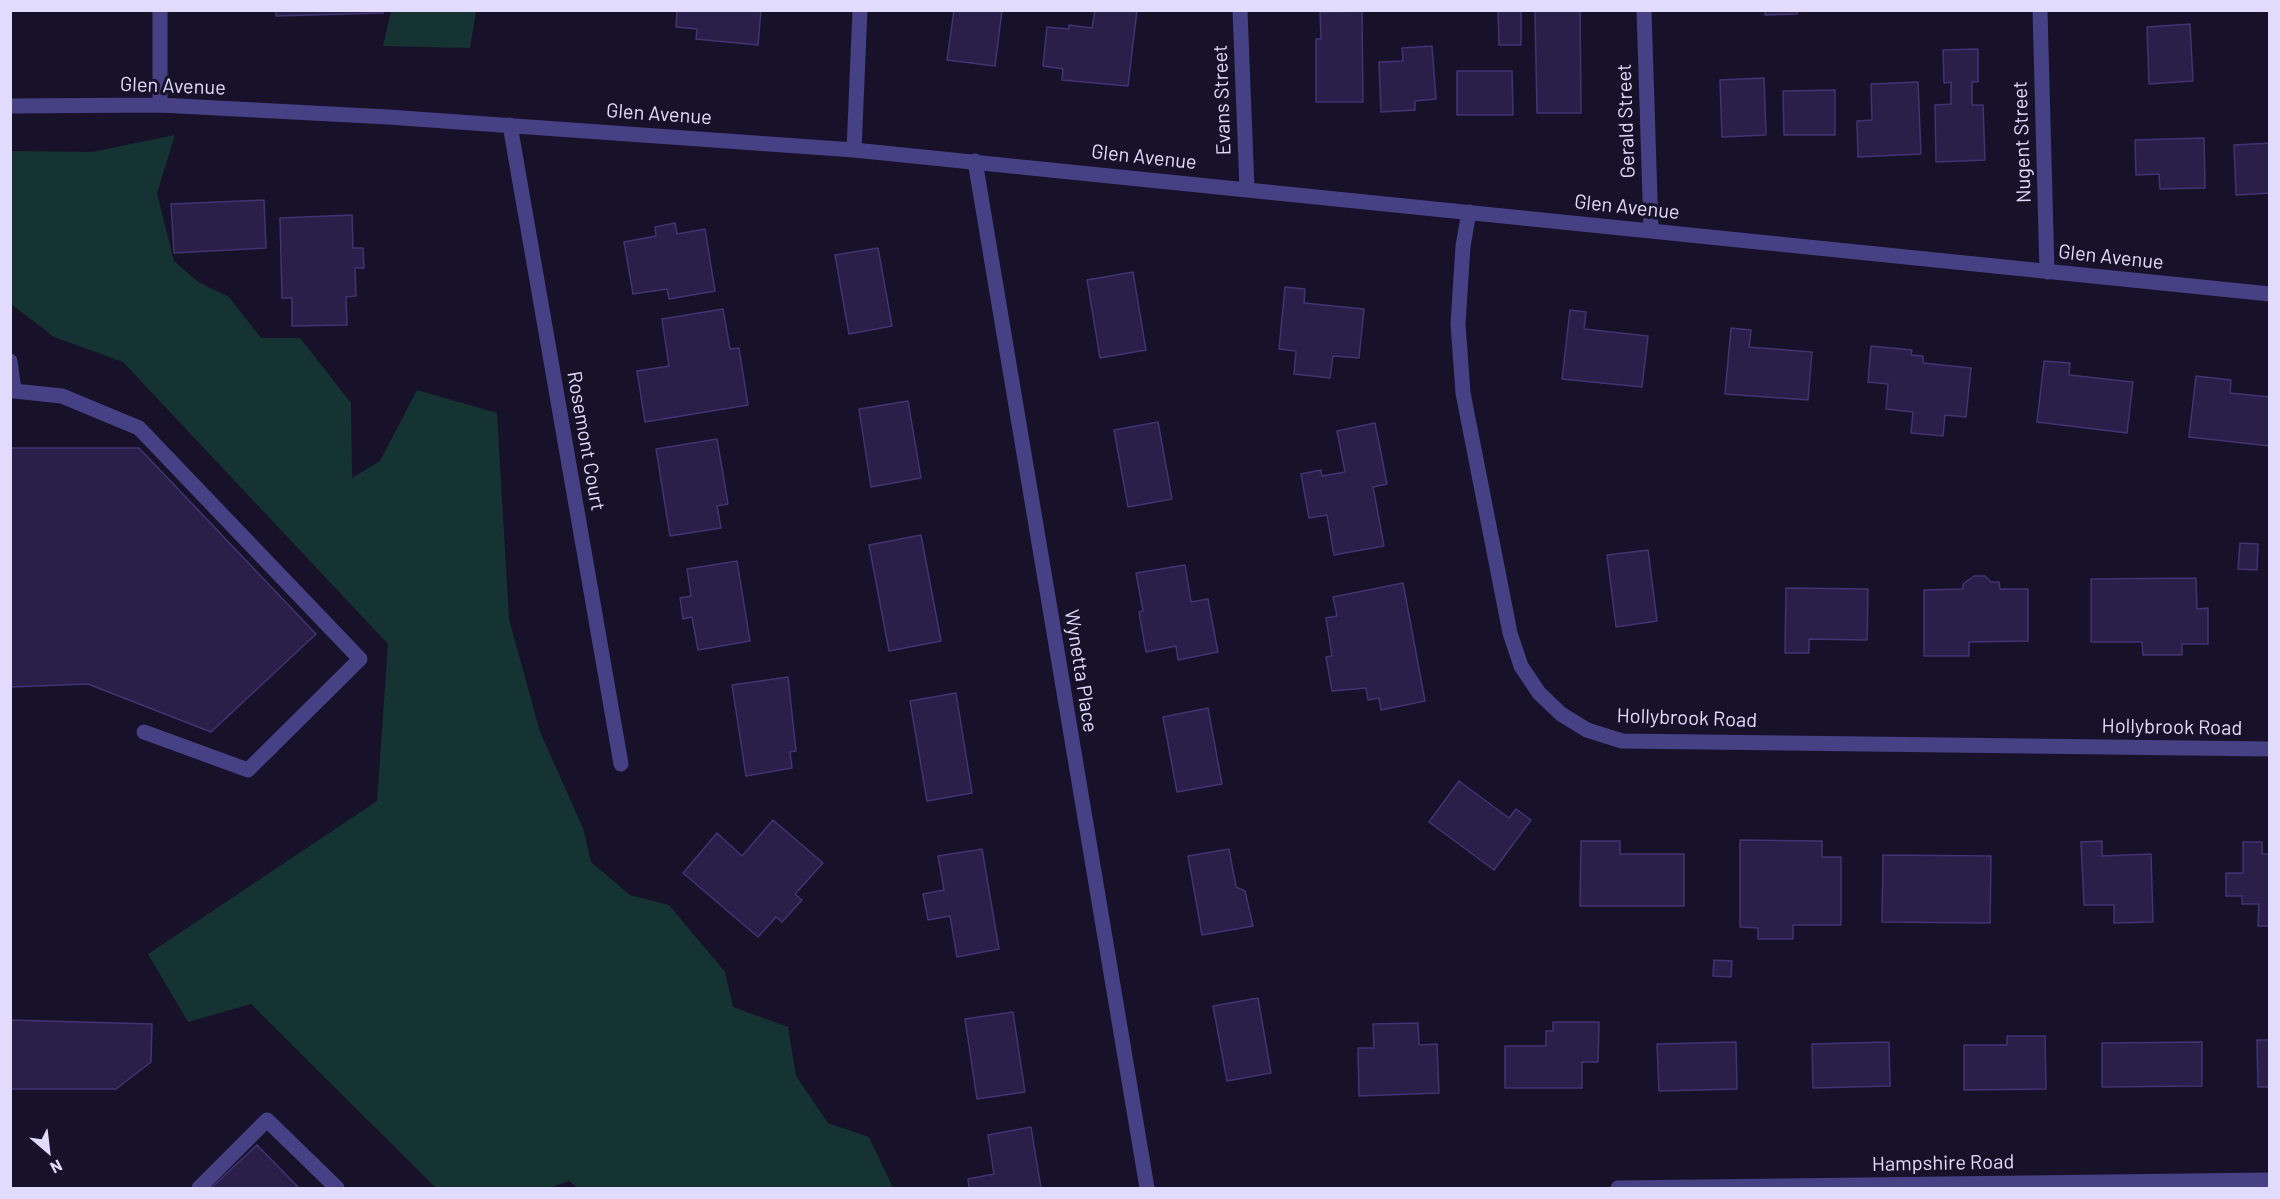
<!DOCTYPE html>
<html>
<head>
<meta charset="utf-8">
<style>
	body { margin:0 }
	#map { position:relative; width:2280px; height:1199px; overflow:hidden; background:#171229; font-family:Barlow,sans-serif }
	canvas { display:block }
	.frame { position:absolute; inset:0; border:12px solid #e1dcfd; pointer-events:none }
	.north { position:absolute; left:18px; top:1121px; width:60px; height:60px; -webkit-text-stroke:4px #171229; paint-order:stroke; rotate:152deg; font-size:16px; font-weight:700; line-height:24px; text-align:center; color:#e1dcfd }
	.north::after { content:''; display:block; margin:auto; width:21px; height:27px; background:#e1dcfd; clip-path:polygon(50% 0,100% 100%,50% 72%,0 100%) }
</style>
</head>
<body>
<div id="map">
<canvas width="2280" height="1199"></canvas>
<div class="frame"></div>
<div class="north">N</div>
</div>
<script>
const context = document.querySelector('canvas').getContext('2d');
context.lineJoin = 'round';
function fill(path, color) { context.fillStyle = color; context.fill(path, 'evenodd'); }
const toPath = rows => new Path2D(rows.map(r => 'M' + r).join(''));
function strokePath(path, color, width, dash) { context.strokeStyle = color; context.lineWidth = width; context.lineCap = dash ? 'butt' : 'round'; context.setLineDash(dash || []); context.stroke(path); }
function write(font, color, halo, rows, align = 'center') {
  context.font = font + ' Barlow,sans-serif'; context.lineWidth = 6; context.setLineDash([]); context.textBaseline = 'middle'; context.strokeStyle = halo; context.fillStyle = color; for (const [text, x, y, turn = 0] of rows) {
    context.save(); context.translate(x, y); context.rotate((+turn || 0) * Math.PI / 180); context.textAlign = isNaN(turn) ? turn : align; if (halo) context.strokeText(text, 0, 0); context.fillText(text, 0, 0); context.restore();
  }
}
const green = toPath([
	[391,11,476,11,470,48,383,46],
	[175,135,157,193,174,261,198,282,229,297,261,338,300,338,351,403,352,478,380,461,417,390,497,413,509,619,540,732,583,828,591,862,630,895,669,905,725,972,733,1007,788,1027,796,1076,828,1123,869,1137,893,1188,578,1188,569,1181,550,1188,436,1188,251,1004,188,1022,148,954,377,801,388,644,123,362,54,337,11,304,11,151,92,152]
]);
const building = toPath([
	[276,10,383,10,383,13,276,16,276,10],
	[677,10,761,10,758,45,696,39,697,29,676,27,677,10],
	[954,10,1002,10,995,66,947,60,954,10],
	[1095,10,1137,10,1128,86,1062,80,1063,69,1043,66,1047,27,1069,29,1069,25,1092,28,1095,10],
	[1498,10,1521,10,1521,45,1499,45,1498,10],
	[1580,10,1581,113,1537,113,1535,11,1580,10],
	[1765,10,1797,10,1797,14,1765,15,1765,10],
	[1362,11,1363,102,1316,102,1316,39,1321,39,1320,12,1362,11],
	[2190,24,2193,81,2149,84,2147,27,2190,24],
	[1432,46,1436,99,1415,101,1415,110,1381,112,1379,62,1403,61,1402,48,1432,46],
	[1978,49,1978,82,1972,82,1972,105,1983,105,1985,160,1936,162,1935,105,1951,104,1951,82,1944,83,1943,50,1978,49],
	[1457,71,1512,71,1513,115,1457,115,1457,71],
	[1764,78,1766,135,1722,137,1720,80,1764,78],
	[1918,82,1921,154,1858,157,1857,121,1872,120,1871,84,1918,82],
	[1835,90,1835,135,1784,135,1783,91,1835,90],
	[2204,138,2205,188,2160,189,2159,174,2136,175,2135,140,2204,138],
	[2270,143,2270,193,2236,195,2234,145,2270,143],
	[264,200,266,248,174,253,171,204,264,200],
	[352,215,353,248,363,248,364,268,355,268,356,296,346,297,347,325,292,326,292,298,282,298,280,218,352,215],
	[675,223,677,234,705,229,715,291,669,299,667,289,633,294,624,242,656,236,655,227,675,223],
	[878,248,892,326,849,334,835,255,878,248],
	[1133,272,1146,350,1100,358,1087,280,1133,272],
	[1285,287,1305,289,1304,303,1364,309,1359,358,1333,356,1330,378,1294,374,1296,351,1279,349,1285,287],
	[723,309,730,349,739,348,748,405,645,422,637,371,669,366,662,319,723,309],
	[1570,310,1586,312,1584,329,1648,336,1642,387,1562,379,1570,310],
	[1731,328,1751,330,1749,347,1812,352,1808,400,1725,394,1731,328],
	[1871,346,1912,350,1911,355,1923,356,1923,363,1971,368,1966,417,1945,415,1943,436,1911,433,1913,412,1886,409,1888,384,1868,382,1871,346],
	[2044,361,2070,363,2069,375,2133,382,2127,433,2037,422,2044,361],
	[2196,376,2231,380,2230,393,2270,397,2270,446,2189,437,2196,376],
	[908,401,921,478,871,487,859,409,908,401],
	[1158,422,1172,499,1128,507,1114,430,1158,422],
	[1375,423,1387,484,1373,487,1384,546,1334,555,1327,515,1309,518,1301,474,1321,470,1322,476,1345,472,1337,431,1375,423],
	[717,439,728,504,717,506,721,528,670,536,656,449,717,439],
	[10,448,139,448,316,634,211,732,88,684,10,687,10,448],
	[921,535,941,641,889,651,869,545,921,535],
	[2240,543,2258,544,2257,570,2238,569,2240,543],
	[1648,550,1657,621,1616,627,1607,555,1648,550],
	[737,561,750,641,698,650,692,617,683,619,680,598,691,596,687,569,737,561],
	[1185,565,1191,602,1208,599,1218,652,1178,660,1176,646,1146,652,1139,612,1143,611,1136,573,1185,565],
	[1974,576,1985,576,1991,582,1999,582,2000,589,2028,589,2028,641,1969,642,1969,656,1924,656,1924,590,1963,589,1963,584,1974,576],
	[2196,578,2197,609,2208,608,2208,644,2182,644,2182,655,2143,655,2142,642,2091,642,2091,579,2196,578],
	[1403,583,1425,701,1381,710,1379,698,1368,700,1366,688,1332,691,1326,657,1332,656,1326,618,1337,616,1333,597,1403,583],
	[1786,588,1868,589,1867,640,1809,639,1809,653,1785,653,1786,588],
	[788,677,796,751,790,752,792,768,746,776,732,685,788,677],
	[956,693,972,793,927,801,910,701,956,693],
	[1208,708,1222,784,1177,792,1163,717,1208,708],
	[1459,781,1509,818,1516,809,1531,820,1494,870,1429,822,1459,781],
	[773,820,823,863,795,894,802,900,782,922,776,917,758,937,683,873,717,833,742,856,773,820],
	[1740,840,1822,841,1822,857,1841,857,1841,925,1793,925,1793,939,1758,939,1758,928,1740,927,1740,840],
	[1581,841,1620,841,1620,854,1684,854,1684,906,1580,906,1581,841],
	[2102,841,2102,856,2151,854,2153,922,2114,923,2114,905,2084,905,2081,842,2102,841],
	[2243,842,2262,842,2262,854,2270,854,2270,926,2258,926,2259,904,2242,904,2242,896,2226,896,2226,873,2243,873,2243,842],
	[982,849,999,949,957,957,950,916,928,920,923,894,944,890,938,856,982,849],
	[1229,849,1236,887,1245,891,1253,926,1202,935,1188,856,1229,849],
	[1883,855,1991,856,1990,923,1882,922,1883,855],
	[1714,960,1732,961,1731,977,1713,976,1714,960],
	[1258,998,1271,1073,1227,1081,1213,1006,1258,998],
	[1013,1012,1025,1092,977,1099,965,1019,1013,1012],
	[10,1020,152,1024,151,1062,116,1089,10,1089,10,1020],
	[1553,1022,1599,1022,1598,1062,1582,1062,1582,1088,1505,1088,1505,1046,1546,1046,1546,1031,1553,1031,1553,1022],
	[1418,1023,1419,1045,1437,1044,1439,1093,1359,1096,1358,1048,1374,1048,1373,1024,1418,1023],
	[2007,1036,2045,1036,2046,1089,1964,1090,1964,1045,2007,1045,2007,1036],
	[2257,1040,2270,1040,2270,1087,2258,1087,2257,1040],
	[1736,1042,1737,1089,1659,1091,1657,1044,1736,1042],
	[1889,1042,1890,1086,1813,1088,1812,1044,1889,1042],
	[2202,1042,2202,1086,2102,1087,2102,1043,2202,1042],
	[1031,1127,1041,1188,969,1188,968,1179,994,1174,988,1135,1031,1127],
	[257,1145,299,1188,211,1188,257,1145]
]);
const lane = toPath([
	[10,361,14,391,62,396,139,428,360,659,248,770,144,732],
	[199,1188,267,1120,337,1188]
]);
const street = toPath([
	[1240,10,1247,189],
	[1644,10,1651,230],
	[2040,10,2047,272],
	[160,105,160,10],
	[10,106,160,105,388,117,854,150,2270,294],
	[510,125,621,764],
	[854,150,860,10],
	[975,161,1147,1188],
	[1469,212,1463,246,1458,324,1463,393,1510,633,1521,666,1539,693,1561,714,1587,730,1622,741,2270,749],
	[1618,1188,2270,1180]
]);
const streetNames = [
	["Glen Avenue",173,86,2],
	["Evans Street",1222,100,-92],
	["Glen Avenue",659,114,4],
	["Gerald Street",1626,121,-92],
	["Nugent Street",2022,142,-92],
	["Glen Avenue",1144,157,6],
	["Glen Avenue",1627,207,6],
	["Glen Avenue",2111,257,6],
	["Rosemont Court",586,441,80],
	["Wynetta Place",1081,671,81],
	["Hollybrook Road",1687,718,2],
	["Hollybrook Road",2172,727,1],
	["Hampshire Road",1943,1163,-1]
];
fill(green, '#153333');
fill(building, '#2a1f49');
strokePath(building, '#423374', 1.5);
strokePath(lane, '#464085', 15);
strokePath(street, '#464085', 15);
write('20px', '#e1dcfd', '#171229', streetNames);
</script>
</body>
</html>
